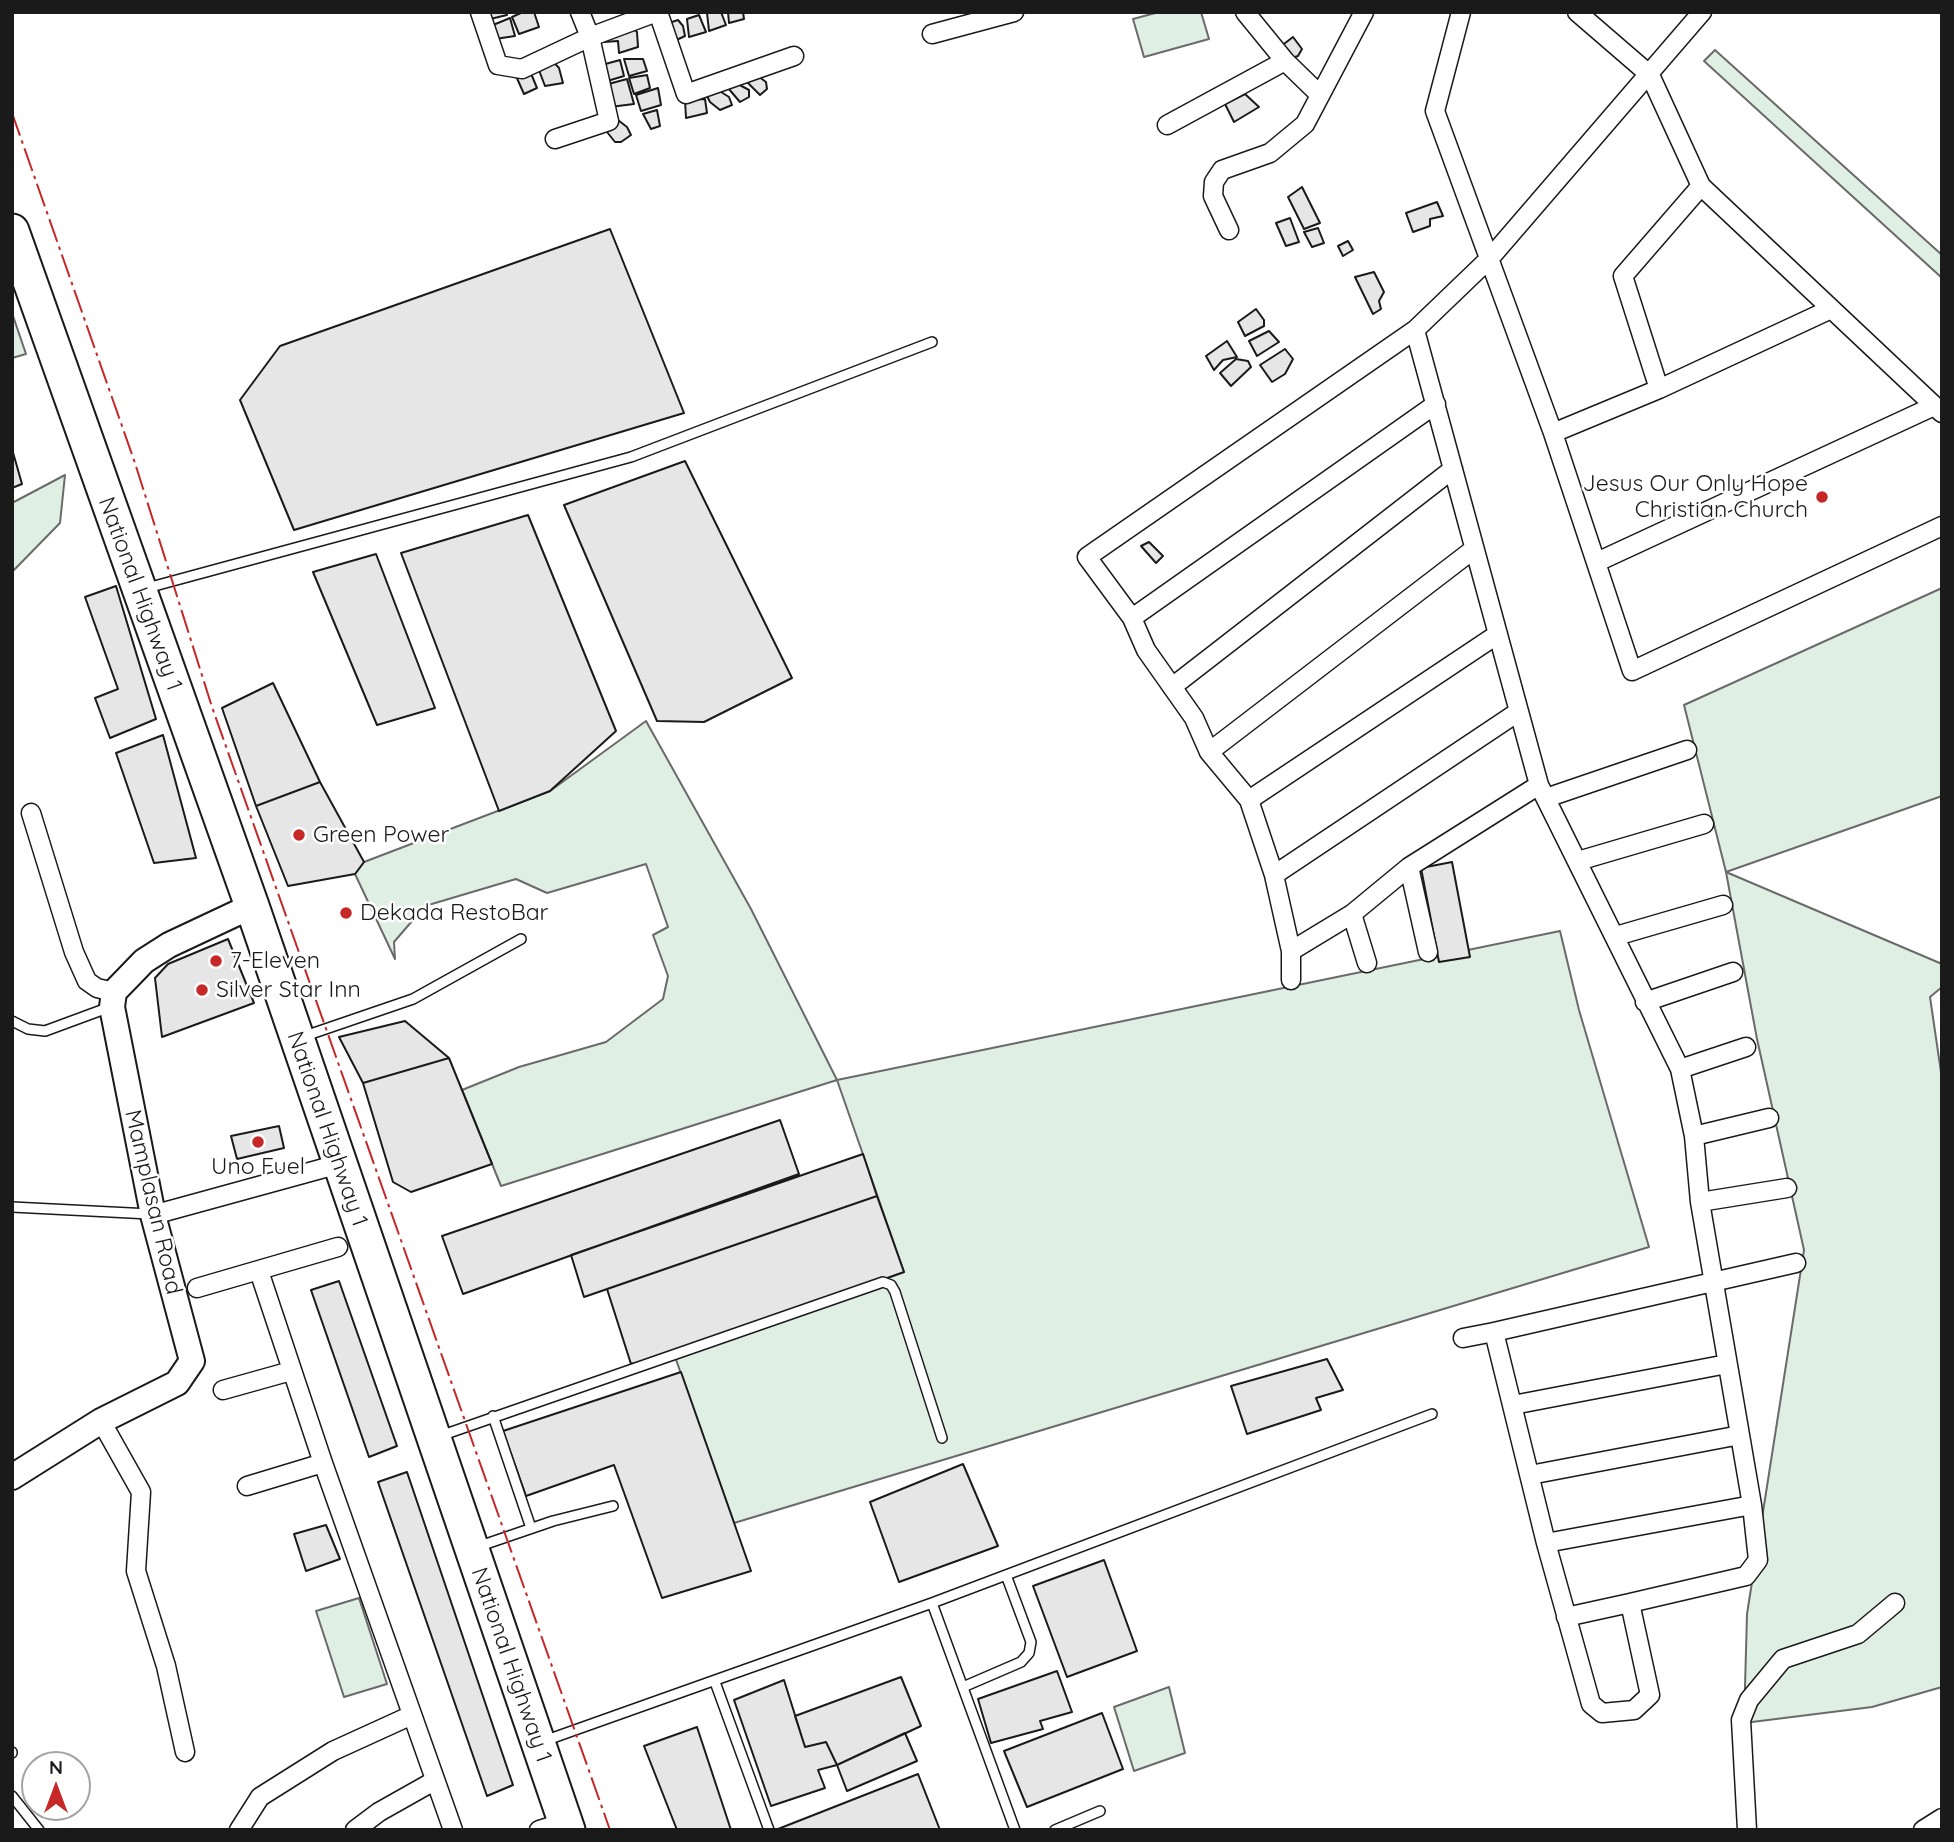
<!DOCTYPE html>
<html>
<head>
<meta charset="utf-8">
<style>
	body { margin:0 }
	#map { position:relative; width:1954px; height:1842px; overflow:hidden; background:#fff; font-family:Quicksand,sans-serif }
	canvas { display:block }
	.frame { position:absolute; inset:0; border:14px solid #1a1a1a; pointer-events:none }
	.north { position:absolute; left:21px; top:1751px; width:70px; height:70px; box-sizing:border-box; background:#fff; border:2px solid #a3a3a3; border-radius:50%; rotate:0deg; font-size:19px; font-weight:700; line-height:28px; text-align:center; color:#1a1a1a }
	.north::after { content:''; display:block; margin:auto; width:24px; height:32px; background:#c62828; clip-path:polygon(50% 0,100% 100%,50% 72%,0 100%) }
</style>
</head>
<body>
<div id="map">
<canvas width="1954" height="1842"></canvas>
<div class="frame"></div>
<div class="north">N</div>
</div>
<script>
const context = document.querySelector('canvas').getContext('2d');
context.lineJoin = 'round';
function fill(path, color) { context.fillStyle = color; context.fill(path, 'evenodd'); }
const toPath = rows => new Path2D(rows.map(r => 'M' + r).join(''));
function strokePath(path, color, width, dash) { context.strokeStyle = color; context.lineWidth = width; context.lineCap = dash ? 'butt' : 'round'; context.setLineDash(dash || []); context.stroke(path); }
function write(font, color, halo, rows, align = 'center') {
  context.font = font + ' Quicksand,sans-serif'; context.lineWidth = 5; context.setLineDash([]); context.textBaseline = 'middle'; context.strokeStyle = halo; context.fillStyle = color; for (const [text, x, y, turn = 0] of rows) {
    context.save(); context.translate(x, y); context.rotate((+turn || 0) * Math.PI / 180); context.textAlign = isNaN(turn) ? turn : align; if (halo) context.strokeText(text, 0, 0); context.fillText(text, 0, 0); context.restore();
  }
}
const green = toPath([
	[1159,12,1201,12,1209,39,1144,57,1133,19,1159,12],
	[1715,50,1942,255,1942,278,1704,61,1715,50],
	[12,313,26,354,12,358,12,313],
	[65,475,60,523,12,572,12,503,65,475],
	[1942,588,1942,796,1726,872,1942,964,1942,987,1930,997,1942,1079,1942,1687,1872,1707,1744,1723,1747,1614,1804,1250,1757,1039,1726,872,1684,705,1942,588],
	[646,721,751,909,837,1080,1560,931,1579,1010,1649,1247,734,1523,674,1354,904,1272,837,1080,501,1186,462,1090,519,1067,606,1042,663,999,668,976,653,935,668,927,646,864,547,893,516,879,425,906,394,942,395,959,355,874,364,862,550,791,646,721],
	[359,1598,387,1684,344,1697,316,1611,359,1598],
	[1169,1687,1185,1753,1134,1771,1114,1707,1169,1687]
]);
const building = toPath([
	[483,12,506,12,507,15,486,20,483,12],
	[523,12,534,12,539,27,519,34,512,17,523,12],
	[721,12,726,25,709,31,707,13,721,12],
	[728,12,743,12,744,19,729,23,728,12],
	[699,15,706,32,689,37,687,19,699,15],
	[510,18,515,36,495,39,493,25,510,18],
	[678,20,683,26,685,36,670,43,666,24,678,20],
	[633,28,637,32,638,47,619,53,618,41,604,42,603,39,633,28],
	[1293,37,1302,49,1298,56,1289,59,1280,47,1293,37],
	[549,57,559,68,563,83,545,86,537,65,549,57],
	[624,59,643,59,647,71,629,76,624,59],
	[620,60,624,76,604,82,598,66,620,60],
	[530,71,537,88,524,94,516,76,530,71],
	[647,75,650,88,634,94,629,78,647,75],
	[758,76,766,82,767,89,760,95,747,82,758,76],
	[627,79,634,104,610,107,601,86,627,79],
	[736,83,749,90,749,97,740,102,728,88,736,83],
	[658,88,661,105,641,111,636,95,658,88],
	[718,90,729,97,732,105,720,110,710,102,707,96,718,90],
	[1245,94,1259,107,1234,122,1225,104,1245,94],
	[705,99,707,113,686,118,685,100,705,99],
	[657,110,660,126,651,129,643,114,657,110],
	[614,117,627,127,631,135,621,142,615,142,603,127,614,117],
	[1302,187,1320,223,1304,229,1288,197,1302,187],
	[1437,202,1443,216,1430,219,1430,226,1413,232,1406,213,1437,202],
	[1290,218,1299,242,1286,246,1276,223,1290,218],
	[1318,228,1324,243,1312,247,1304,232,1318,228],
	[610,229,684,413,294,530,240,400,280,346,610,229],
	[1348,241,1353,250,1343,256,1338,246,1348,241],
	[1374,272,1384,292,1379,301,1381,309,1373,314,1355,277,1374,272],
	[1256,309,1264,320,1264,326,1245,336,1238,322,1256,309],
	[1269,331,1279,342,1257,356,1249,341,1269,331],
	[1227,341,1237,357,1223,360,1214,370,1206,356,1227,341],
	[1285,349,1293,359,1285,374,1272,382,1260,365,1285,349],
	[1236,359,1248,361,1251,367,1231,386,1220,373,1236,359],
	[12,449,22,484,12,488,12,449],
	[685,461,792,678,704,722,657,721,564,505,685,461],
	[528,515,616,731,550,791,499,811,401,553,528,515],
	[1149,542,1163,556,1156,563,1141,546,1149,542],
	[376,554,435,708,377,725,313,572,376,554],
	[116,586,156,719,110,738,95,698,118,689,85,597,116,586],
	[273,683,320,782,256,806,222,708,273,683],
	[163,735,196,858,154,863,116,753,163,735],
	[320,782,364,862,355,874,288,886,256,806,320,782],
	[1452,862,1470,957,1439,962,1421,868,1452,862],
	[228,939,254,1003,162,1037,155,978,168,964,228,939],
	[405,1021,449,1058,363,1083,339,1037,405,1021],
	[449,1058,492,1164,411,1192,393,1182,363,1083,449,1058],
	[780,1120,799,1174,463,1294,442,1236,780,1120],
	[279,1126,284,1148,237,1159,231,1136,279,1126],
	[863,1154,877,1196,584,1297,571,1255,863,1154],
	[877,1196,904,1272,674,1354,631,1364,607,1289,877,1196],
	[339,1281,397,1446,369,1457,311,1290,339,1281],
	[1327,1359,1343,1390,1316,1398,1321,1410,1247,1434,1231,1386,1327,1359],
	[681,1372,751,1571,662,1598,614,1465,526,1496,503,1431,681,1372],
	[963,1464,998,1546,899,1582,870,1502,963,1464],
	[407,1472,513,1785,487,1796,378,1482,407,1472],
	[326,1525,340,1559,306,1571,294,1534,326,1525],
	[1104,1560,1137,1651,1067,1677,1033,1586,1104,1560],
	[1057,1671,1072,1712,1040,1721,1043,1729,991,1743,978,1699,1057,1671],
	[901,1677,921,1726,837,1765,826,1742,805,1747,795,1716,901,1677],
	[784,1680,805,1747,826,1742,837,1765,818,1770,825,1788,771,1806,734,1700,784,1680],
	[1102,1713,1123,1769,1027,1807,1004,1751,1102,1713],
	[697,1727,731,1830,677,1830,644,1746,697,1727],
	[905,1733,917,1761,847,1791,837,1765,905,1733],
	[918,1774,940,1830,778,1830,778,1829,918,1774]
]);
const lane = toPath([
	[147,588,631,457,932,342],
	[12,1021,28,1029,45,1031,110,1007],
	[302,1037,413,999,521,939],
	[12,1207,150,1214],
	[493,1416,531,1528],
	[440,1436,883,1282,891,1285,895,1292,942,1438],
	[477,1547,553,1521,613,1506],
	[932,1603,1015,1830],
	[715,1682,769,1830],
	[963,1687,1021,1662,1029,1653,1031,1642,1006,1575],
	[544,1741,932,1603,1432,1414],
	[12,1752,12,1753],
	[12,1796,39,1830],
	[1055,1830,1100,1811]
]);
const street = toPath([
	[480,12,498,65,522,69,590,37,657,12],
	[658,12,686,94,794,56],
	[1245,12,1285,61,1320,95],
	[1461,12,1435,111,1553,433,1632,671,1942,526],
	[1577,12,1650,75,1701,186,1942,413],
	[932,34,1014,12],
	[1167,125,1285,61],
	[555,139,609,121,590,37,580,12],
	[1229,230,1213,196,1214,182,1222,170,1270,153,1305,124,1364,12],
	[1415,330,1539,785,1680,1069,1694,1136,1700,1202,1752,1505,1758,1560,1746,1576,1630,1603,1650,1695,1634,1710,1602,1713,1591,1704,1546,1543,1494,1332,1463,1338],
	[1659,389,1623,276,1701,186],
	[1553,433,1659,389,1831,309],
	[1597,562,1934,406],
	[1132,618,1436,404],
	[1172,687,1453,469],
	[1209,752,1474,549],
	[1539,785,1409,867,1352,914,1291,951,1274,875,1249,800,1209,752,1194,718,1146,650,1132,618,1087,557,1415,330,1491,257,1702,12],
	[1546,798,1687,750],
	[1249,800,1498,634],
	[31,813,74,952,87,981,97,988,114,992],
	[1578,861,1704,824],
	[1409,867,1428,952],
	[1274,875,1518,712],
	[1352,914,1367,963],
	[1616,936,1723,905],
	[1291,951,1291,980],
	[1645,1002,1733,972],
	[1680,1069,1746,1047],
	[1694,1136,1769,1118],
	[1700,1202,1787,1188],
	[153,1215,339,1164],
	[259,1271,323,1463,453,1830],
	[197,1288,338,1247],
	[1494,1332,1796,1263],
	[223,1390,291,1371],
	[1513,1405,1727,1364],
	[101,1421,141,1492,136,1571,166,1666,185,1752],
	[1530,1475,1740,1435],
	[247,1486,323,1463],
	[1546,1543,1752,1505],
	[1566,1617,1630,1603],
	[239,1830,260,1797,333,1751,412,1715],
	[355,1830,379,1812,434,1781],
	[539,1830,565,1822],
	[1747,1830,1741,1720,1749,1700,1783,1659,1858,1634,1895,1603],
	[1923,1830,1942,1818]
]);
const secondary = toPath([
	[12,1477,101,1421,177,1383,192,1361,153,1215,112,1007,114,992,144,961,169,945,252,906]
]);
const highway = toPath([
	[12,231,252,906,568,1830]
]);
const power = toPath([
	[12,113,135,463,212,707,610,1830]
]);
const markers = [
	[1822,497,7,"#c62828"],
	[299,835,7,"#c62828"],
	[346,913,7,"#c62828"],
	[216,961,7,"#c62828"],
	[202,990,7,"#c62828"],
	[258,1142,7,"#c62828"]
];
const poiNames = [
	["Jesus Our Only Hope",1808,484,"right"],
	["Christian Church",1808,510,"right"],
	["Green Power",313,835],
	["Dekada RestoBar",360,913],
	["7-Eleven",230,961],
	["Silver Star Inn",216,990],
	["Uno Fuel",258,1167,"center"]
];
const streetNames = [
	["National Highway 1",140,594,70],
	["National Highway 1",327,1129,71],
	["Mamplasan Road",153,1202,77],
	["National Highway 1",511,1665,71]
];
fill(green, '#e0efe3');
strokePath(green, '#6a6a6a', 2);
fill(building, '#e6e6e6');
strokePath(building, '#1a1a1a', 2);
strokePath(lane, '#1a1a1a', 12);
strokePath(street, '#1a1a1a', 21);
strokePath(secondary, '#1a1a1a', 28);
strokePath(highway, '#1a1a1a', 37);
strokePath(lane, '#fff', 9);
strokePath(street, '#fff', 18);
strokePath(secondary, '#fff', 24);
strokePath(highway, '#fff', 33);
strokePath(power, '#c62828', 2, [24, 5, 3.5, 5]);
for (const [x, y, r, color] of markers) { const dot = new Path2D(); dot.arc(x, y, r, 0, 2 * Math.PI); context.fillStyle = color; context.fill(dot); strokePath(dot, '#fff', 2.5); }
write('23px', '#1a1a1a', '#fff', poiNames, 'left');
write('23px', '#1a1a1a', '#fff', streetNames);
</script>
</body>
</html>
